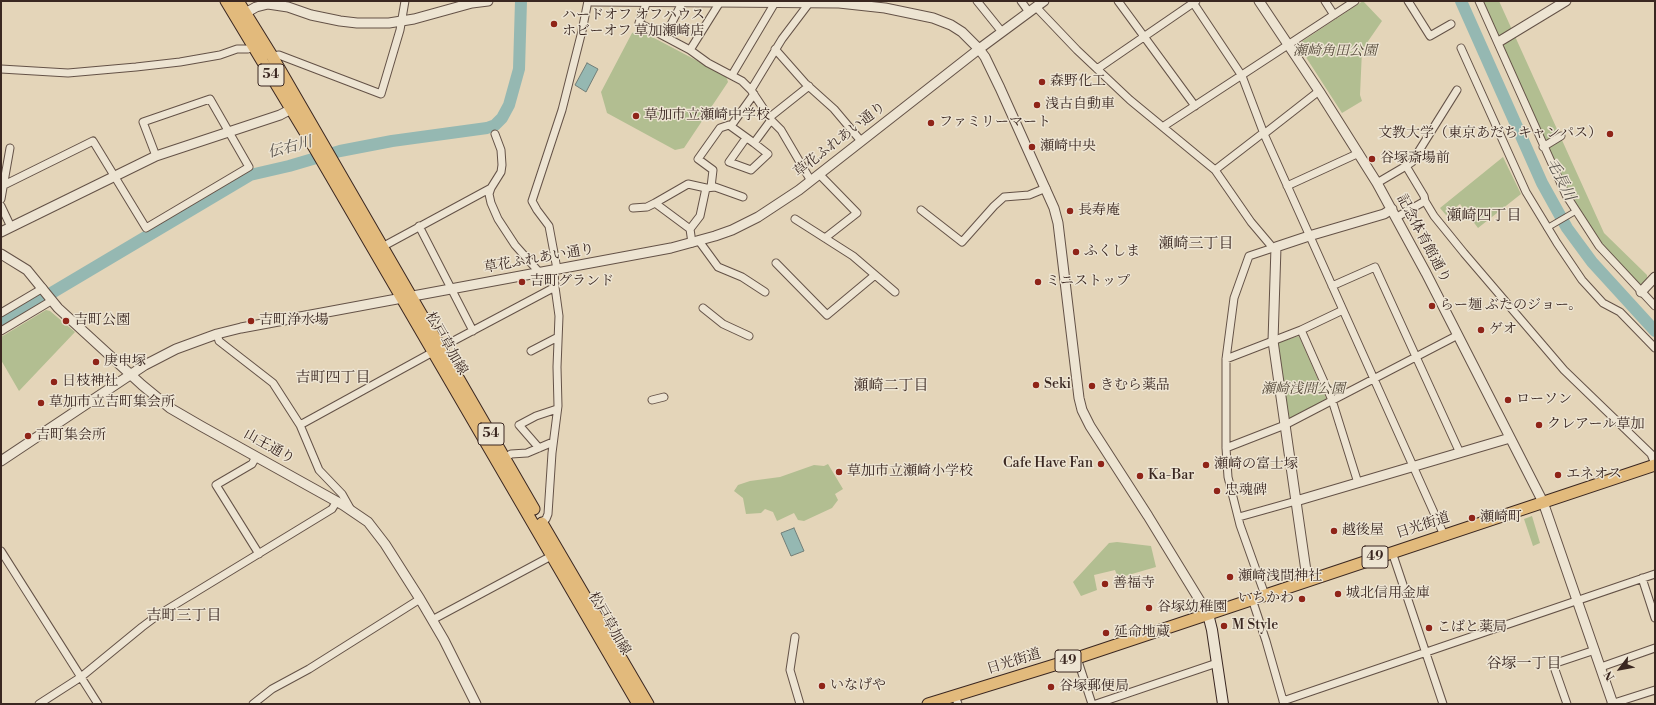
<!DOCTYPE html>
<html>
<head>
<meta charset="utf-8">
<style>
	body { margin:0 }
	#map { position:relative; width:1656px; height:705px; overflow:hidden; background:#e4d5b9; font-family:"Libre Bodoni",serif }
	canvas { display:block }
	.frame { position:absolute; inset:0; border:2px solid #3a2721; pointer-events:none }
	.north { position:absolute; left:1600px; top:649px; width:40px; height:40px; -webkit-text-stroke:3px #ede4d2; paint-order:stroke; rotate:238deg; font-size:11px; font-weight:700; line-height:16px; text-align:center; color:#3a2721 }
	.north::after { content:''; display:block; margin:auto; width:14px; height:18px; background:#3a2721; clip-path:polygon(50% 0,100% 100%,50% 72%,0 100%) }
</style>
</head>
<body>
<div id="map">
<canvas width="1656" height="705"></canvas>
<div class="frame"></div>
<div class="north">N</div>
</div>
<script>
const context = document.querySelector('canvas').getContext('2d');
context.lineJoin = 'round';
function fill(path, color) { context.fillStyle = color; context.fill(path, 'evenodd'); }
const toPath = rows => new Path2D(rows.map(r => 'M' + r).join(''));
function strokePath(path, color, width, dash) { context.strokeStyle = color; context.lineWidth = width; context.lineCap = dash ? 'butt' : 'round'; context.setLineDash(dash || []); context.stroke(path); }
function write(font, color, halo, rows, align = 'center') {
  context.font = font + ' "Libre Bodoni","Noto Serif JP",serif'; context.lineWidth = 3; context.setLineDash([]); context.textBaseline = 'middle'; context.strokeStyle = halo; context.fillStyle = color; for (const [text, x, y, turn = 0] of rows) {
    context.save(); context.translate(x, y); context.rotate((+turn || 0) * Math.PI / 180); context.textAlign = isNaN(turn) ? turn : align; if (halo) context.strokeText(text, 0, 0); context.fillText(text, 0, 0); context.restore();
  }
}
const green = toPath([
	[1363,1,1382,21,1362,50,1360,95,1362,101,1342,113,1300,48,1301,42],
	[1482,1,1499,1,1604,233,1647,275,1647,279,1641,285,1638,284,1601,243,1586,221,1567,189],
	[639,30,726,76,728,82,684,148,675,150,607,113,601,92,632,33],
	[1503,157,1521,194,1478,228,1460,204,1446,215,1440,208],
	[46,310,50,311,75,332,19,391,1,360,1,337],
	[1299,336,1327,400,1289,419,1277,343],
	[828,464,843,489,835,494,838,500,832,508,804,521,798,520,794,513,777,521,773,512,765,509,761,513,746,514,743,498,734,491,738,485,750,481,780,477,814,465,824,466],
	[1532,516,1540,543,1533,546,1524,519],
	[1117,542,1151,546,1156,567,1118,578,1115,570,1094,575,1097,590,1081,596,1073,582,1109,543]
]);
const water = toPath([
	[587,63,598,69,586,92,575,85,587,63],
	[794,528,804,551,791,556,781,533,794,528]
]);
const river = toPath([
	[1461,1,1542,183,1567,228,1592,262,1655,331],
	[1,323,250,175,289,166,340,151,392,141,487,128,495,125,502,118,509,105,519,69,521,1]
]);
const pedestrian = toPath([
	[1547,228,1576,211]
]);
const minor = toPath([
	[647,1,639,23,690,50,708,63,742,81,751,90,771,120,781,130,811,181],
	[977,1,1002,32],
	[1021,1,1029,12],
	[1118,1,1195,106],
	[1192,1,1242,76,1264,134,1444,535],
	[1325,1,1334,15],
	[1408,1,1430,36,1451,24],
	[1479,1,1566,195,1599,246,1655,306],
	[1036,7,1077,50,1130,100,1215,170],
	[665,36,683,1],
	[1461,48,1526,192,1557,243,1582,280,1603,303,1620,312,1655,348],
	[775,49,805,83,834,109,861,141],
	[690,50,720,2],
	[272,56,279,55,381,94,400,30,405,1],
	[1,69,68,73,136,67,180,62,220,55,237,49,248,49,253,46],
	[1097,69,1196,1],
	[732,75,776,1],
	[751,90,782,39,810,2],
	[770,117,809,86],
	[731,126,754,94],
	[1164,126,1355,1],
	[1263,133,1215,170,1251,222,1273,248],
	[495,134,501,150,502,165,501,172,491,188,489,194,491,203,498,219,515,245,539,272],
	[1264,134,1319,91],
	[746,138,729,162,751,170,768,154,754,143],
	[1543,147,1561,136],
	[1406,166,1412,162,1457,90],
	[819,174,857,213,825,238],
	[1377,183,1406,166,1424,196,1425,201,1397,217],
	[4,185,93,141,146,228,249,167,210,99,143,122,156,156],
	[1287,186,1359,153],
	[711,187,713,170,698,159,720,128,729,125,754,143,771,120],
	[1,199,10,148],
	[1425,201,1434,216,1464,253,1564,370,1651,454,1655,464],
	[655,203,688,184,706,188,715,187,743,197],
	[1,206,11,227],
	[633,208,647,207,655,203,690,229],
	[921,210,962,242,994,206,1004,197,1029,195,1046,188],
	[795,219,853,256,895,292],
	[419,226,473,331],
	[699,241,718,267,742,277,765,292],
	[692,243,690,229,700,216,706,188],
	[382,247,491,188],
	[776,263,827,315,875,275],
	[557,269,549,226,537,210,532,201,562,110,582,31,588,1],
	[1332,286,1375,267,1460,453],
	[703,308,723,324,749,336],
	[1,313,43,288],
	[1301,330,1332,400,1358,483],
	[1,331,51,301],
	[217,334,219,341,273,383,300,425,319,470,342,494,351,510],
	[442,347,555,287,554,270],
	[531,351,558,337],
	[1226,359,1301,330,1343,310],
	[652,400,664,397],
	[300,425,433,352],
	[539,448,519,425,536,416,557,409],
	[1226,448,1285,425,1458,335],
	[256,457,252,464,216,485,259,554],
	[505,458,511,454,527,453,553,442],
	[1239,517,1296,501],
	[539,524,546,519,548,514,552,453,558,406,557,367,559,316,555,287],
	[1,551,98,704],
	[1392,552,1443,704],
	[1642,578,1655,618],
	[1265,595,1240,525,1228,477,1226,448,1226,359,1234,298,1249,256,1276,247],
	[1252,599,1266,641,1284,704],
	[432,620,555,554],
	[795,637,790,670,800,704],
	[1077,658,1092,704],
	[1601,667,1655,648],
	[955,696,958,704],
	[1283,701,1655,574],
	[39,704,81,677,142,627,158,615,332,509,337,501],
	[253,704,272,689,309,669,420,599],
	[1096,704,1217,663],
	[1567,704,1554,667,1556,663,1595,650],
	[1611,704,1655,690]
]);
const tertiary = toPath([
	[592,1,839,3,885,8,933,18,951,25,962,32,979,49,985,57,1000,88,1054,208,1058,223,1079,398,1082,410,1090,426,1148,516,1208,614],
	[1259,1,1319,91,1377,183,1426,273,1543,502,1613,704],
	[240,16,256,7,268,4,288,7,311,15,340,21,357,23,389,23,414,19,472,3,488,1],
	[1500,41,1566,1],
	[1,232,156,156,280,115,297,106],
	[1,254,27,270,58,308,142,385,170,408,201,426,343,505,368,522,385,544,420,599,444,640,476,704],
	[1641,292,1655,277],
	[1,461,145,365,176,349,217,334,241,328,671,248,715,236,732,230,758,217,799,190,979,49,1044,1],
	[1296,501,1510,438],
	[1308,580,1306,571,1273,341,1276,247,1309,236,1384,214,1392,209]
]);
const secondary = toPath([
	[1208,614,1212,630,1223,704]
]);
const primary = toPath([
	[226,1,315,149,638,704],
	[238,1,272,56,534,509],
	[542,523,648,704],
	[928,704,1077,658,1655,465]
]);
const markers = [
	[554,24,4,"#8f2418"],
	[1042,82,4,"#8f2418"],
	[1037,105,4,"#8f2418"],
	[636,116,4,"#8f2418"],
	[931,123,4,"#8f2418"],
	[1610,134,4,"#8f2418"],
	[1032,147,4,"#8f2418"],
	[1372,159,4,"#8f2418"],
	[1070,211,4,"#8f2418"],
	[1076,252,4,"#8f2418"],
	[522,282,4,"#8f2418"],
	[1038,282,4,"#8f2418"],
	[1432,306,4,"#8f2418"],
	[66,321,4,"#8f2418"],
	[251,321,4,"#8f2418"],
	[1481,330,4,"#8f2418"],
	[96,362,4,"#8f2418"],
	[54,382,4,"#8f2418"],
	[1036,385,4,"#8f2418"],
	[1092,386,4,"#8f2418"],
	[1508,400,4,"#8f2418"],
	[41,403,4,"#8f2418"],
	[1539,425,4,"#8f2418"],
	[28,436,4,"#8f2418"],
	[1101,464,4,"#8f2418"],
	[1206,465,4,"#8f2418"],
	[839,472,4,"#8f2418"],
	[1558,475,4,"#8f2418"],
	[1140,476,4,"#8f2418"],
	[1217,491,4,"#8f2418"],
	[1472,518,4,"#8f2418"],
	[1334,531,4,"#8f2418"],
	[1230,577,4,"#8f2418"],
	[1105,584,4,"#8f2418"],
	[1338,594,4,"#8f2418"],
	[1302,599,4,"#8f2418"],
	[1149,608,4,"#8f2418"],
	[1224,626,4,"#8f2418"],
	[1429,628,4,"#8f2418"],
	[1106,633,4,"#8f2418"],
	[822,686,4,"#8f2418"],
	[1051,687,4,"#8f2418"]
];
const shields = [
	[271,75,26],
	[491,434,26],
	[1375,557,26],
	[1068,661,26]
];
const shieldNames = [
	["54",271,75],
	["54",491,434],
	["49",1375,557],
	["49",1068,661]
];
const poiNames = [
	["ハードオフ オフハウス",562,16],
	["ホビーオフ 草加瀬崎店",562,32],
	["森野化工",1050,82],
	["浅古自動車",1045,105],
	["草加市立瀬崎中学校",644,116],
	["ファミリーマート",939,123],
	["文教大学（東京あだちキャンパス）",1602,134,"right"],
	["瀬崎中央",1040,147],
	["谷塚斎場前",1380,159],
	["長寿庵",1078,211],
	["ふくしま",1084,252],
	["吉町グランド",530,282],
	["ミニストップ",1046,282],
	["らー麺 ぶたのジョー。",1440,306],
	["吉町公園",74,321],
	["吉町浄水場",259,321],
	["ゲオ",1489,330],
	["庚申塚",104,362],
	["日枝神社",62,382],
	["Seki",1044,385],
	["きむら薬品",1100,386],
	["ローソン",1516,400],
	["草加市立吉町集会所",49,403],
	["クレアール草加",1547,425],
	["吉町集会所",36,436],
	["Cafe Have Fan",1093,464,"right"],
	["瀬崎の富士塚",1214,465],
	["草加市立瀬崎小学校",847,472],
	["エネオス",1566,475],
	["Ka-Bar",1148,476],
	["忠魂碑",1225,491],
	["瀬崎町",1480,518],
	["越後屋",1342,531],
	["瀬崎浅間神社",1238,577],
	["善福寺",1113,584],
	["城北信用金庫",1346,594],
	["いちかわ",1294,599,"right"],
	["谷塚幼稚園",1157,608],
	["M Style",1232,626],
	["こばと薬局",1437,628],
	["延命地蔵",1114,633],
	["いなげや",830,686],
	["谷塚郵便局",1059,687]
];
const parkNames = [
	["瀬崎角田公園",1335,52],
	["瀬崎浅間公園",1303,390]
];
const streetNames = [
	["草花ふれあい通り",840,140,-38],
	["記念体育館通り",1423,239,62],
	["草花ふれあい通り",539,259,-10],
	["松戸草加線",446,344,60],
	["山王通り",269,447,29],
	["日光街道",1423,526,-18],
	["松戸草加線",609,624,60],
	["日光街道",1014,662,-17]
];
const waterNames = [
	["伝右川",290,148,-15],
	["毛長川",1560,180,63]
];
const neighbourhoodNames = [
	["瀬崎四丁目",1484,216],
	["瀬崎三丁目",1196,244],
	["吉町四丁目",333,378],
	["瀬崎二丁目",891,386],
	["吉町三丁目",184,616],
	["谷塚一丁目",1524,664]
];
fill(green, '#b2be91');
fill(water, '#95b8b2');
strokePath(water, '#717e78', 1);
strokePath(river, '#95b8b2', 12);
strokePath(pedestrian, '#645247', 7);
strokePath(minor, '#645247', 9);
strokePath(tertiary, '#645247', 11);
strokePath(secondary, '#3a2721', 12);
strokePath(primary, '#3a2721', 13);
strokePath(pedestrian, '#ede4d2', 5);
strokePath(minor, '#ede4d2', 7);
strokePath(tertiary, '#ede4d2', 9);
strokePath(secondary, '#ede4d2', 10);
strokePath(primary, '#e2ba7c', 11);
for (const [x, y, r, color] of markers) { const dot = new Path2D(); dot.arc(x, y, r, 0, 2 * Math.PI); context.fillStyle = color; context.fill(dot); strokePath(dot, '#ede4d2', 1.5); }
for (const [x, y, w] of shields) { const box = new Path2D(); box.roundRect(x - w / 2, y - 11, w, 22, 3); context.fillStyle = '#ede4d2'; context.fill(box); strokePath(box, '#3a2721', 1); }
write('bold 13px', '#3a2721', null, shieldNames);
write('14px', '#3a2721', '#ede4d2', poiNames, 'left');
write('italic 14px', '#584d3d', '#ede4d2', parkNames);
write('14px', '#3a2721', '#ede4d2', streetNames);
write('italic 15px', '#514b45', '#ede4d2', waterNames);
write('15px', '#3a2721', '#ede4d2', neighbourhoodNames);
</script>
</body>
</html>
